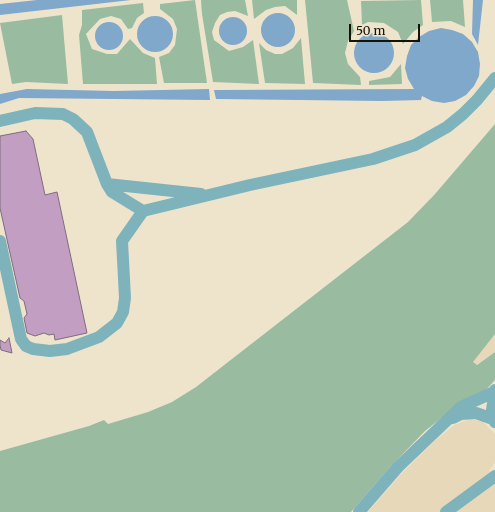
<!DOCTYPE html>
<html>
<head>
<meta charset="utf-8">
<style>
	body { margin:0 }
	#map { position:relative; width:495px; height:512px; overflow:hidden; background:#eee4cc; font-family:Merriweather,serif }
	canvas { display:block }
	.scale { position:absolute; left:349px; top:24px; width:71px; height:18px; box-sizing:border-box; border:2px solid #16120a; border-top:0; padding-left:5px; font-size:12px; line-height:14px; white-space:nowrap; color:#16120a; -webkit-text-stroke:3px #eee4cc; paint-order:stroke }
</style>
</head>
<body>
<div id="map">
<canvas width="495" height="512"></canvas>
<div class="scale">50 m</div>
</div>
<script>
const context = document.querySelector('canvas').getContext('2d');
context.lineJoin = 'round';
function fill(path, color) { context.fillStyle = color; context.fill(path, 'evenodd'); }
const toPath = rows => new Path2D(rows.map(r => 'M' + r).join(''));
function strokePath(path, color, width, dash) { context.strokeStyle = color; context.lineWidth = width; context.lineCap = dash ? 'butt' : 'round'; context.setLineDash(dash || []); context.stroke(path); }
const built = toPath([
	[495,334,495,352,476,365,472,362],
	[470,419,483,422,495,434,495,463,489,470,495,478,495,512,368,512,403,472,435,441,454,425]
]);
const green = toPath([
	[195,0,207,83,164,83,159,57,169,53,175,45,177,29,173,19,160,9,160,4],
	[201,0,245,0,248,16,235,11,227,12,220,15,215,23,212,32,214,40,229,51,243,47,253,40,259,84,213,82,202,14],
	[252,0,297,0,297,15,285,6,275,7,266,10,254,19],
	[305,0,347,0,354,31,348,41,345,53,348,64,360,77,361,85,313,83],
	[421,0,423,25,413,32,403,44,398,32,384,23,368,22,362,25,361,1],
	[430,0,463,0,465,27,451,21,432,22],
	[143,3,144,13,137,18,132,28,128,29,121,19,111,16,100,19,86,34,92,49,107,54,117,54,130,39,143,53,155,58,157,84,83,84,79,35,82,25,82,10],
	[62,15,68,84,26,82,12,84,0,23],
	[301,38,305,84,265,83,259,43,266,50,275,54,282,54,293,48],
	[401,64,402,84,369,85,369,81,390,77],
	[495,124,495,334,473,362,477,365,495,352,495,380,485,391,449,412,425,431,391,466,351,512,0,512,0,451,89,426,104,420,108,424,148,412,172,402,196,387,408,222,435,194]
]);
const water = toPath([
	[37,0,131,0,0,15,0,4],
	[473,0,483,0,478,45,472,34],
	'261 30a17 17 0 1 1 34 0a17 17 0 1 1-34 0Z',
	'137 34a18 18 0 1 1 36 0a18 18 0 1 1-36 0Z',
	'219 31a14 14 0 1 1 28 0a14 14 0 1 1-28 0Z',
	'95 36a14 14 0 1 1 28 0a14 14 0 1 1-28 0Z',
	[441,28,452,30,463,34,472,42,478,52,480,64,479,76,474,86,466,95,455,101,444,103,432,101,422,96,421,100,382,101,216,99,214,90,414,89,408,79,405,68,407,56,411,45,419,37,429,31],
	'354 53a20 20 0 1 1 40 0a20 20 0 1 1-40 0Z',
	[27,89,114,91,209,89,210,100,19,98,0,104,0,94]
]);
const building = toPath([
	[26,131,33,139,45,195,57,192,87,333,55,340,54,334,49,335,44,333,35,336,27,333,24,318,27,314,24,301,20,298,0,208,0,136,26,131],
	[9,338,12,353,1,350,0,345,0,340,5,343,9,338]
]);
const minor = toPath([
	[0,121,35,113,63,114,73,119,87,132,107,184,112,192,143,211],
	[107,184,201,194],
	[0,241,21,339,26,346,33,349,50,351,67,349,99,337,117,323,123,312,125,298,122,241,143,211,250,185,373,159,415,145,447,127,463,114,477,100,495,78],
	[495,390,492,410,495,422],
	[453,418,461,414,476,413,493,419],
	[359,512,398,467,461,407,494,392],
	[446,512,495,476]
]);
fill(built, '#e6d8b9');
fill(green, '#99bca0');
fill(water, '#80a8ca');
fill(building, '#c29ec3');
strokePath(building, '#7d6c7e', 1);
strokePath(minor, '#7eb3bc', 12);
</script>
</body>
</html>
